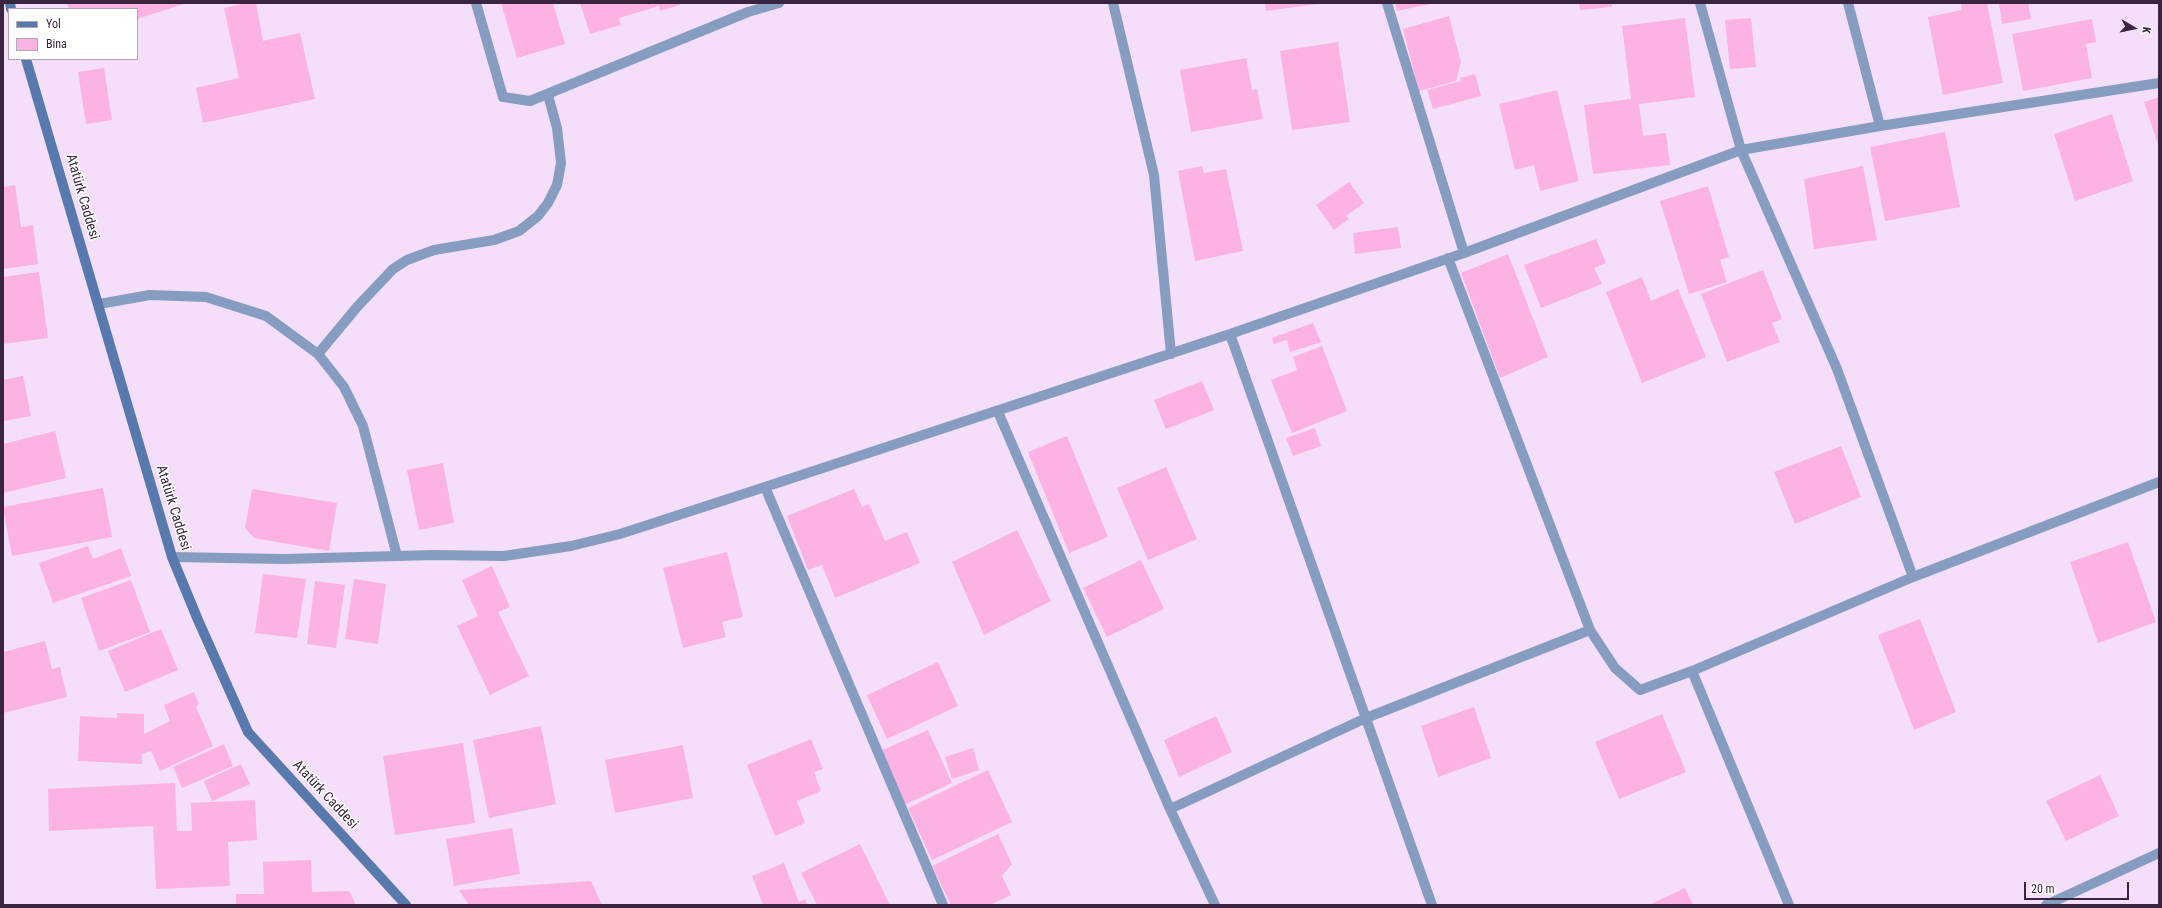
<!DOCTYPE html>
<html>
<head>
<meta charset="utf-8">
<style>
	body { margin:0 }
	#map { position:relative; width:2162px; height:908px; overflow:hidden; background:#f4def9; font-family:"Roboto Condensed",sans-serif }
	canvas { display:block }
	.frame { position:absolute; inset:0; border:4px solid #39253f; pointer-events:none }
	.legend { position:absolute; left:8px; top:8px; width:130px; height:52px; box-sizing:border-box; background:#fff; border:1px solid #b0a8b2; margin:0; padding:5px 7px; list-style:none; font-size:12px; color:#39253f }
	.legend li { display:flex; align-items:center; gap:8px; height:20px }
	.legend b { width:20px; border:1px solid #b0a8b2 }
	.north { position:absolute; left:2114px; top:8px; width:40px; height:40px; -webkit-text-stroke:3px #fff; paint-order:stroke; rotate:99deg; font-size:11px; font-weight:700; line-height:16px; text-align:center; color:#39253f }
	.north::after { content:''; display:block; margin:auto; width:14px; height:18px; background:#39253f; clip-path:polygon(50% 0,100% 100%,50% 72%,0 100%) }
	.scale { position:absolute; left:2024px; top:882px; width:105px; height:18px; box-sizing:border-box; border:2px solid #39253f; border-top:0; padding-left:5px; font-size:12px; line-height:14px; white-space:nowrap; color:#39253f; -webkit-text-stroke:3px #fff; paint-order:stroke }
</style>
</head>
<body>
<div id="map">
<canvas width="2162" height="908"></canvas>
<div class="frame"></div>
<ul class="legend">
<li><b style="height:5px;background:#5879ad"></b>Yol</li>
<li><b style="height:11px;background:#fdb2e4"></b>Bina</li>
</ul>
<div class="north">K</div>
<div class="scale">20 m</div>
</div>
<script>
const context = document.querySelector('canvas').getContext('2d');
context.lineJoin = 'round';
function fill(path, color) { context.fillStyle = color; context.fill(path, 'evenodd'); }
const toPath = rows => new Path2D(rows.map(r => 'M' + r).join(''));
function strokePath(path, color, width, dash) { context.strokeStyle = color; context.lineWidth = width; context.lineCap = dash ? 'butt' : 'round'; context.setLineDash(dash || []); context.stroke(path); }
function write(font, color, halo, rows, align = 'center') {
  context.font = font + ' "Roboto Condensed",sans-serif'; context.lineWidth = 3; context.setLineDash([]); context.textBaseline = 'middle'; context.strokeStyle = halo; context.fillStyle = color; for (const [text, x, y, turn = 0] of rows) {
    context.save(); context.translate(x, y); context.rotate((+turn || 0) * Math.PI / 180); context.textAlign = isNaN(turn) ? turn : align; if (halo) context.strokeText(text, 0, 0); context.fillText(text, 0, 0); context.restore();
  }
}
const building = toPath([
	[67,3,187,3,137,19,137,9,69,9],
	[245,3,256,3,263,41,300,33,315,99,203,123,196,88,239,78,224,8],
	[501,3,553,3,565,44,517,58],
	[580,3,680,3,680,5,660,11,659,6,619,18,621,25,590,34],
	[1265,3,1317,3,1317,4,1266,11],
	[1395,3,1429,3,1430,4,1397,11],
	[1579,3,1612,3,1612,7,1580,10],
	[1961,3,1987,3,2003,83,1943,95,1928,17,1962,10],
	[1999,3,2028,3,2031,19,2002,24],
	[1449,16,1461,62,1456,81,1419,91,1403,29],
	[1685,18,1695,97,1639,104,1643,136,1666,133,1670,165,1593,174,1584,105,1631,99,1622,26],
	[1751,18,1756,67,1730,69,1725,20],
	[2092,19,2096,42,2086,44,2092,78,2023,91,2012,34],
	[1338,42,1350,122,1292,130,1280,51],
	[1246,58,1252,90,1257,89,1263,119,1191,132,1180,70],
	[104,68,112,120,86,124,78,72],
	[1475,74,1481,96,1433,109,1427,90,1461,81,1460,78],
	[1557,90,1579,181,1540,191,1534,165,1515,170,1499,104],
	[2159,97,2159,148,2144,102],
	[2112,114,2133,181,2075,201,2054,134],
	[1945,132,1960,207,1885,221,1870,147],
	[1202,166,1204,173,1226,169,1243,251,1195,261,1178,171],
	[1863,166,1877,240,1814,249,1804,179],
	[1349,182,1364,203,1346,216,1349,219,1334,230,1316,205],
	[15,185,21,227,33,225,38,264,3,269,3,187],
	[1708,186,1729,257,1720,260,1727,282,1689,294,1660,201],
	[1398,227,1401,248,1355,254,1353,233],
	[1596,239,1606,263,1594,268,1602,284,1541,308,1524,265],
	[1508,254,1548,357,1500,378,1461,273],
	[1763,270,1782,319,1772,323,1780,342,1727,362,1701,294],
	[39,272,48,338,3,344,3,277],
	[1642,277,1651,301,1678,289,1706,357,1642,383,1606,292],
	[1313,323,1321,342,1290,352,1287,340,1274,344,1272,338],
	[1322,346,1347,411,1292,433,1271,380,1297,370,1293,357],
	[23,376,31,416,3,421,3,380],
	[1202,381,1214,410,1166,429,1154,400],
	[1315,428,1321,446,1293,456,1286,438],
	[55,431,66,478,3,493,3,444],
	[1067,436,1108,537,1069,553,1028,452],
	[1841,446,1861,497,1795,524,1774,472],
	[443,463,454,523,419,530,407,470],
	[1166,467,1197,539,1148,560,1117,488],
	[103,488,112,537,12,556,3,507],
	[252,489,337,503,329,551,254,538,245,528],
	[854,489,862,507,869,504,885,541,907,532,920,563,835,598,822,565,808,570,787,516],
	[1017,530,1051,601,984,635,952,562],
	[2128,542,2156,622,2098,643,2070,562],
	[88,546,93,559,121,548,131,576,53,603,39,563],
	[727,552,743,617,722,622,726,637,683,648,663,568],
	[1141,560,1164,609,1107,637,1083,588],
	[492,566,510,607,498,612,529,676,490,695,457,626,478,616,462,580],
	[263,574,306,579,297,638,255,633],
	[354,579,386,584,378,644,345,639],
	[131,580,150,632,99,651,81,598],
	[315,581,345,585,336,648,307,644],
	[1920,619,1956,712,1914,730,1878,635],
	[161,629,178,670,125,692,108,651],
	[45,641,52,669,60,667,67,697,3,713,3,652],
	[938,662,958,706,887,739,867,695],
	[194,692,199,704,196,707,213,746,160,771,151,751,142,754,142,764,78,761,80,716,117,718,117,713,144,714,144,734,170,721,164,705],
	[1474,707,1491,758,1438,777,1421,726],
	[1662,714,1686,772,1619,799,1595,742],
	[1216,716,1232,752,1179,777,1164,740],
	[541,726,556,804,489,818,473,740],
	[928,730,952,783,904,805,880,751],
	[811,739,823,769,814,772,821,791,797,801,805,823,775,836,747,765],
	[463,743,475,823,395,835,383,756],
	[224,744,233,766,182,788,173,767],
	[683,745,693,798,615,813,605,760],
	[973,748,979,770,952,779,945,757],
	[241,764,250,784,212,801,204,781],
	[988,770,1012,822,932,860,908,808],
	[2100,775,2119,816,2066,841,2046,801],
	[175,783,177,831,192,831,191,803,255,800,257,840,228,842,230,886,156,889,153,826,49,831,48,789],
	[512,828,520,874,454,886,446,839],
	[998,834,1012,864,1002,876,1011,895,990,905,951,905,932,866],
	[860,844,890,905,817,905,801,873],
	[311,860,312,892,349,891,356,905,236,905,236,894,264,894,263,862],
	[784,863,799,902,805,899,807,905,763,905,752,876],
	[591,881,602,905,469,905,459,890],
	[1685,888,1693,905,1651,904]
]);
const lane = toPath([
	[99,304,150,295,206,297,266,316,318,354,344,387,363,426,397,556],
	[318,354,357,307,393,269,407,260,434,250,494,240,519,231,538,216,548,203,557,185,561,163,557,128,548,95]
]);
const street = toPath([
	[476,3,503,97,530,101,748,12,779,3],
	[1113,3,1154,175,1171,354],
	[1387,3,1464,253],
	[1700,3,1741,150,1837,369,1913,577],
	[1848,3,1880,126],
	[1448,258,1590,630,1615,668,1640,690,1692,671,1913,577,2159,482],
	[1230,334,1432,905],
	[998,412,1170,809,1215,905],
	[765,487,943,905],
	[172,557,284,559,434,555,504,556,571,546,620,534,765,487,1230,334,1464,253,1741,150,1880,126,2159,83],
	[1692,671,1789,905],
	[1170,809,1366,718,1590,630],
	[2046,905,2159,853]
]);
const secondary = toPath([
	[10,3,11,9],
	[26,59,172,557,198,620,248,732,406,905]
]);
const streetNames = [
	["Atatürk Caddesi",82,197,74],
	["Atatürk Caddesi",173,508,73],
	["Atatürk Caddesi",325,795,47]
];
fill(building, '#fdb2e4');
strokePath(lane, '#869dc1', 10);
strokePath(street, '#869dc1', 10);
strokePath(secondary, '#5879ad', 10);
write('14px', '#39253f', '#fff', streetNames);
</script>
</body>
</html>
